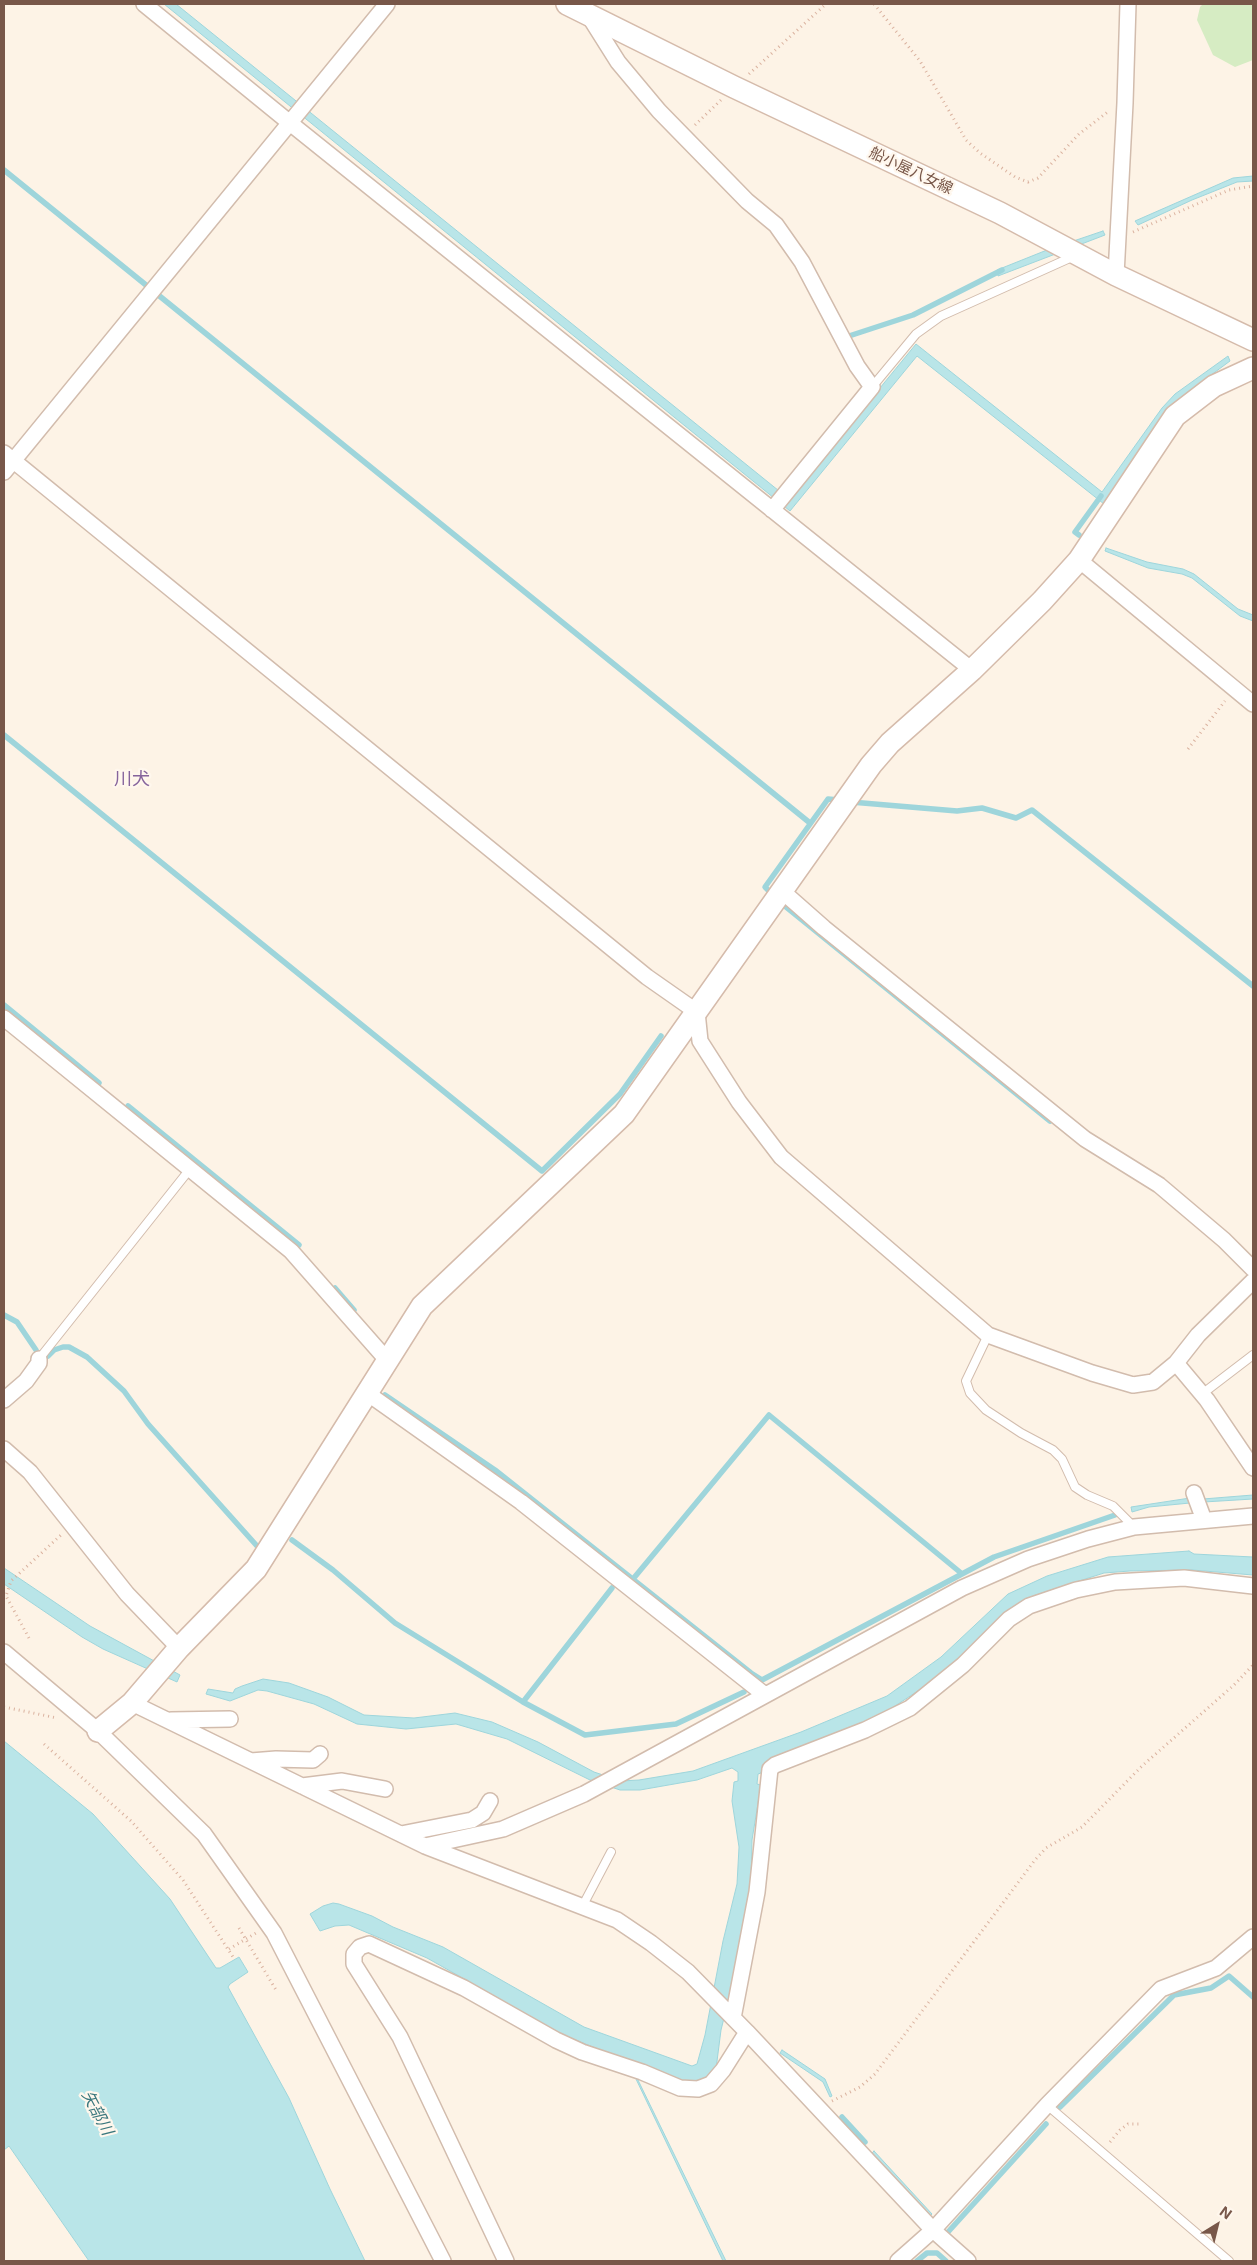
<!DOCTYPE html>
<html>
<head>
<meta charset="utf-8">
<style>
	body { margin:0 }
	#map { position:relative; width:1257px; height:2265px; overflow:hidden; background:#fdf3e6; font-family:Inter,sans-serif }
	canvas { display:block }
	.frame { position:absolute; inset:0; border:5px solid #785749; pointer-events:none }
	.north { position:absolute; left:1192px; top:2200px; width:50px; height:50px; -webkit-text-stroke:4px #fff7ed; paint-order:stroke; rotate:36deg; font-size:14px; font-weight:700; line-height:20px; text-align:center; color:#785749 }
	.north::after { content:''; display:block; margin:auto; width:18px; height:22px; background:#785749; clip-path:polygon(50% 0,100% 100%,50% 72%,0 100%) }
</style>
</head>
<body>
<div id="map">
<canvas width="1257" height="2265"></canvas>
<div class="frame"></div>
<div class="north">N</div>
</div>
<script>
const context = document.querySelector('canvas').getContext('2d');
context.lineJoin = 'round';
function fill(path, color) { context.fillStyle = color; context.fill(path, 'evenodd'); }
const toPath = rows => new Path2D(rows.map(r => 'M' + r).join(''));
function strokePath(path, color, width, dash) { context.strokeStyle = color; context.lineWidth = width; context.lineCap = dash ? 'butt' : 'round'; context.setLineDash(dash || []); context.stroke(path); }
function write(font, color, halo, rows, align = 'center') {
  context.font = font + ' Inter,"Noto Sans JP",sans-serif'; context.lineWidth = 4.5; context.setLineDash([]); context.textBaseline = 'middle'; context.strokeStyle = halo; context.fillStyle = color; for (const [text, x, y, turn = 0] of rows) {
    context.save(); context.translate(x, y); context.rotate((+turn || 0) * Math.PI / 180); context.textAlign = isNaN(turn) ? turn : align; if (halo) context.strokeText(text, 0, 0); context.fillText(text, 0, 0); context.restore();
  }
}
const green = toPath([
	[1203,4,1253,4,1253,60,1235,67,1213,55,1197,20,1200,7]
]);
const water = toPath([
	[164,4,176,4,789,499,916,344,1102,492,1162,408,1175,394,1228,356,1230,361,1180,398,1163,417,1104,504,917,356,790,511,164,4],
	[1253,176,1253,181,1237,182,1192,200,1138,225,1135,221,1233,178,1253,176],
	[1103,231,1105,235,998,276,997,270,1047,250,1103,231],
	[1106,548,1147,562,1183,569,1194,574,1238,609,1253,615,1253,621,1240,616,1192,578,1182,574,1148,568,1105,551,1106,548],
	[1253,1495,1253,1499,1204,1502,1203,1499,1253,1495],
	[1190,1498,1190,1503,1149,1507,1132,1512,1131,1507,1190,1498],
	[1189,1551,1194,1554,1253,1557,1253,1575,1192,1570,1130,1571,1104,1573,1036,1595,1021,1602,942,1675,892,1708,862,1724,769,1759,764,1765,761,1773,758,1774,757,1784,761,1785,752,1840,751,1891,732,1986,721,2030,716,2069,703,2082,680,2082,563,2035,539,2024,498,1998,427,1958,349,1925,335,1926,320,1931,310,1914,323,1906,333,1903,339,1904,372,1916,393,1927,443,1947,584,2027,692,2066,697,2064,705,2035,723,1941,737,1884,739,1847,732,1801,734,1782,738,1781,738,1772,732,1768,697,1780,640,1790,620,1790,590,1780,507,1739,456,1724,406,1729,357,1724,314,1704,267,1691,258,1690,230,1701,206,1694,208,1689,233,1693,235,1689,242,1686,263,1679,289,1683,328,1697,364,1715,414,1718,455,1713,492,1722,538,1742,594,1772,621,1781,639,1780,693,1771,801,1732,887,1696,941,1657,1008,1594,1047,1576,1108,1557,1189,1551],
	[4,1568,90,1626,180,1675,177,1682,103,1649,82,1637,4,1584,4,1568],
	[4,1741,93,1814,170,1899,216,1968,220,1968,239,1957,248,1972,230,1984,228,1987,289,2098,330,2189,365,2261,89,2261,9,2146,4,2150,4,1741],
	[782,2050,825,2079,832,2096,830,2097,823,2082,780,2053,782,2050],
	[637,2078,726,2261,723,2261,636,2079,637,2078],
	[874,2151,932,2214,930,2216,872,2153,874,2151]
]);
const stream = toPath([
	[4,170,810,823],
	[849,336,913,315,1002,270],
	[1079,535,1075,532,1101,496],
	[4,735,542,1171,620,1094,661,1036],
	[851,802,957,811,982,808,1016,818,1032,810,1253,986],
	[773,895,765,887,828,799,839,800],
	[780,902,1050,1121],
	[4,1005,99,1083],
	[128,1106,299,1245],
	[335,1288,354,1310],
	[4,1315,17,1322,36,1350],
	[48,1356,54,1350,63,1347,69,1347,87,1357,124,1391,148,1424,257,1546],
	[385,1395,495,1470,751,1673,762,1680,994,1557,1115,1515],
	[292,1540,333,1570,395,1623,523,1702,585,1735,676,1724,744,1692],
	[633,1579,769,1415,961,1573],
	[523,1702,612,1588],
	[1060,2107,1174,1995,1211,1988,1229,1976,1253,1997],
	[842,2117,865,2142],
	[948,2232,1046,2124],
	[917,2261,927,2253,937,2253,946,2261]
]);
const path = toPath([
	[874,4,920,61,966,140,980,153,1015,177,1028,182,1038,178,1079,134,1109,111],
	[749,74,826,4],
	[695,125,721,100],
	[1133,232,1229,190,1253,186],
	[1188,749,1225,701],
	[29,1638,6,1596,11,1581,61,1535],
	[4,1707,57,1718],
	[44,1744,131,1821,183,1880,233,1957],
	[239,1928,276,1990],
	[229,1949,256,1933],
	[832,2101,860,2087,875,2074,1035,1860,1046,1848,1082,1827,1142,1766,1234,1685,1253,1665],
	[1110,2142,1120,2130,1128,2124,1141,2124]
]);
const lane = toPath([
	[872,387,916,334,941,316,1072,257],
	[988,1335,966,1381,970,1393,986,1410,1021,1433,1053,1450,1062,1459,1075,1487,1087,1495,1113,1506,1134,1527],
	[39,1359,190,1169],
	[1202,1394,1253,1355],
	[582,1907,611,1852],
	[1047,2105,1229,2261]
]);
const street = toPath([
	[144,4,290,123,972,670],
	[589,16,618,62,659,111,747,201,776,225,802,262,857,366,872,387,772,510],
	[1116,275,1125,103,1128,4],
	[4,453,647,977,697,1012,700,1041,739,1102,781,1157,988,1335,1092,1373,1133,1385,1153,1382,1176,1363,1198,1335,1253,1281],
	[4,472,387,4],
	[1079,560,1253,704],
	[782,891,824,928,1085,1139,1159,1185,1224,1240,1253,1269],
	[4,1018,291,1251,387,1360],
	[1176,1363,1207,1400,1253,1468],
	[367,1393,521,1502,765,1695],
	[4,1400,26,1381,39,1363,39,1359],
	[4,1449,30,1472,127,1594,179,1648],
	[1194,1493,1204,1520],
	[4,1652,98,1731,204,1834,274,1933,443,2261],
	[132,1703,425,1846,617,1920,651,1943,688,1972,747,2032,933,2230,968,2261],
	[171,1720,230,1719],
	[251,1761,276,1759,313,1760,320,1754],
	[302,1786,342,1781,385,1789],
	[401,1834,472,1820,483,1813,490,1801],
	[425,1846,503,1829,584,1794,962,1588,1028,1559,1088,1539,1134,1527,1253,1516],
	[733,2018,757,1892,770,1769,775,1765,865,1730,910,1708,963,1665,1009,1619,1029,1606,1076,1590,1115,1582,1184,1578,1253,1586],
	[506,2261,400,2037,354,1964,354,1954,360,1947,369,1944,464,1988,556,2040,582,2052,642,2072,680,2088,698,2089,711,2084,723,2070,747,2032],
	[898,2261,933,2230,1047,2105,1161,1989,1216,1968,1253,1937]
]);
const secondary = toPath([
	[567,4,734,87,1000,213,1116,275,1253,340],
	[98,1731,132,1703,179,1648,256,1569,422,1306,624,1114,871,765,890,743,972,670,1042,601,1079,560,1175,416,1214,386,1253,368]
]);
const streetNames = [
	["船小屋八女線",911,171,25]
];
const waterNames = [
	["矢部川",97,2113,62]
];
const quarterNames = [
	["川犬",132,780]
];
fill(green, '#d6ecc3');
fill(water, '#b9e5e8');
strokePath(water, '#9ed5db', 1);
strokePath(stream, '#9ed5db', 5.5);
strokePath(lane, '#d2bcad', 10);
strokePath(street, '#d2bcad', 18);
strokePath(secondary, '#d5bbab', 24);
strokePath(path, '#dab29f', 3, [1, 4]);
strokePath(lane, '#fff', 8);
strokePath(street, '#fff', 15);
strokePath(secondary, '#fff', 21);
write('15px', '#785749', '#fff7ed', streetNames);
write('italic 16px', '#3b787e', '#fff7ed', waterNames);
write('18px', '#86649c', '#fff7ed', quarterNames);
</script>
</body>
</html>
